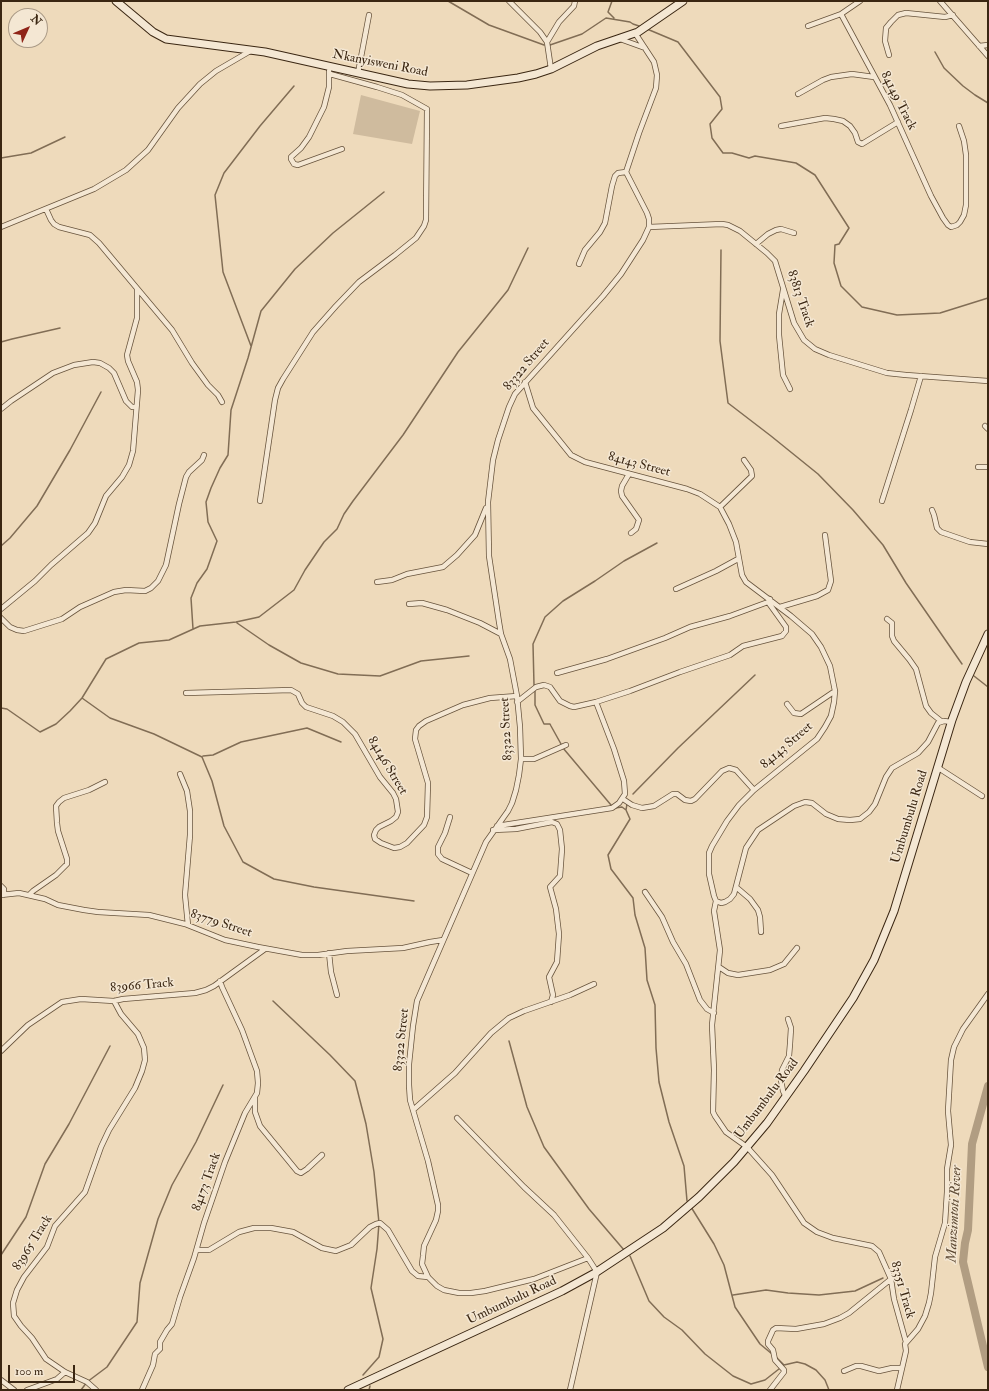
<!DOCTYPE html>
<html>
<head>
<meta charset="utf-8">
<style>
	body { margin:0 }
	#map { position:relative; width:989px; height:1391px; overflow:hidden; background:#eedabb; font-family:"IM FELL Double Pica",serif }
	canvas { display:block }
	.frame { position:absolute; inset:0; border:2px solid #3a2612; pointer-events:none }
	.north { position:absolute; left:8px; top:8px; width:40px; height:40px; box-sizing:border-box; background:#f4e7d3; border:1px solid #aa9a86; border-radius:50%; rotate:46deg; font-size:11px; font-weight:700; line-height:16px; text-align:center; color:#3a2612 }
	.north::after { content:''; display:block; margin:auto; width:14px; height:18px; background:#8f2418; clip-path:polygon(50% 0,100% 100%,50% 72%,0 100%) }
	.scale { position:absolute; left:8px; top:1365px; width:67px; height:18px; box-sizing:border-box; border:2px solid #3a2612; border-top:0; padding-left:5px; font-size:12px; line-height:14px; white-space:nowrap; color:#3a2612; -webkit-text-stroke:3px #f4e7d3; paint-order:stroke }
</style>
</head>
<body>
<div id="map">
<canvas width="989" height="1391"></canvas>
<div class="frame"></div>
<div class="north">N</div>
<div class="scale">100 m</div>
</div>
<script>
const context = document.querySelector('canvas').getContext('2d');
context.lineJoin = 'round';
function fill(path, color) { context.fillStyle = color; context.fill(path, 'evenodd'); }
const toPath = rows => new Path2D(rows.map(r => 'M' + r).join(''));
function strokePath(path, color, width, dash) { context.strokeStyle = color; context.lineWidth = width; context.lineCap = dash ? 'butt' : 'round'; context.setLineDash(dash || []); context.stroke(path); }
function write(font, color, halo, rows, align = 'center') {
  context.font = font + ' "IM FELL Double Pica",serif'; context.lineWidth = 3; context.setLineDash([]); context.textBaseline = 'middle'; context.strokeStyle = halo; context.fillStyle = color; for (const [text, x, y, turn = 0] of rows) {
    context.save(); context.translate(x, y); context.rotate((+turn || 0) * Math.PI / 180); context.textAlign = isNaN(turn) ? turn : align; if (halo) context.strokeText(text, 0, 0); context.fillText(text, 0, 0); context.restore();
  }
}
const green = toPath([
	[361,95,420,111,412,144,353,134]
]);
const stream = toPath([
	[448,1,489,25,544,45],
	[612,1,608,12,614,18],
	[647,29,678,42,720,97,722,109,710,124,712,138,723,153,732,153,749,158,755,156,796,163,815,175,849,228,839,244,835,245,834,263,841,286,862,307,897,315,940,313,988,298],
	[550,45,582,34,606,18,630,22,633,24,639,26],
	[935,52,944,68,963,86,975,95,988,103],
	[1,158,31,153,65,137],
	[721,250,720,341,728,403,771,436,818,474,853,510,883,545,906,583,962,664],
	[1,342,12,339,60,328],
	[251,346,223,272,215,195,224,173,260,126,294,86],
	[1,546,10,538,37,506,70,450,101,392],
	[237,623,269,645,301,663,338,674,380,676,421,661,469,656],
	[193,629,191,598,197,583,207,569,217,541,208,522,206,502,211,488,220,468,228,455,231,410,248,358,261,311,295,269,333,233,384,192],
	[974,676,988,687],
	[534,685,533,644,545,617,563,601,595,581,624,561,657,543],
	[535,690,535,705,544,724,550,724,551,726,561,744],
	[82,698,110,718,154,734,202,757,212,781,224,826,243,862,274,879,314,887,414,901],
	[1,708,7,709,40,732,56,724,70,711,82,698,106,659,139,643,169,640,200,626,236,622,259,617,294,590,305,570,324,542,337,529,344,514,353,501,403,435,458,352,508,290,528,248],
	[563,748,611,805],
	[203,756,213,755,241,742,307,728,341,742],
	[633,794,678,748,755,675],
	[615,808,622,807,626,810,630,819,608,855,611,869,633,898,635,915,645,948,647,980,655,1005,656,1048,659,1082,669,1122,684,1166,687,1201],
	[626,810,627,804],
	[273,1001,330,1055,355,1081,366,1124,374,1172,379,1223,377,1249,371,1288,383,1339,379,1357,363,1375],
	[509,1041,527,1107,544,1147,589,1209,624,1250],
	[691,1207,714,1244,724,1265,735,1307,760,1344,772,1354],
	[1,1255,26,1217,45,1164,69,1124,110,1046],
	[630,1256,649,1301,664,1317,682,1330,705,1354,733,1376,751,1384,765,1380,784,1365],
	[733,1295,766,1290,788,1293,819,1295,855,1291,883,1278],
	[776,1357,784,1365,797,1362,805,1364,816,1370,825,1380,829,1390],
	[81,1390,87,1382,107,1367,137,1322,140,1283,158,1219,172,1185,196,1142,223,1085],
	[369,1390,370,1386]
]);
const river = toPath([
	[988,1086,972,1144,968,1230,965,1243,963,1262,988,1367]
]);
const street = toPath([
	[509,1,540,32,547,42,551,69],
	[940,1,988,56],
	[841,14,860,1],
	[808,26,841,14,890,105,931,196,943,218,948,225,951,227,957,225,960,222,964,215,966,205,966,155,964,141,959,126],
	[620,39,645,48],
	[547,42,559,22,574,6,575,1],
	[979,46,988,45],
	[889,55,885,41,886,28,891,22,898,15,906,13,945,17,953,15],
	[329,71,329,87,324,107,309,137,301,148,291,157,291,159,294,164,298,165,342,149],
	[358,73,369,15],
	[798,94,823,80,831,77,852,74,874,77],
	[781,126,825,118,834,119,843,121,850,126,855,133,858,142,862,144,898,122],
	[46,209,51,220,54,224,59,227,90,235,99,243,172,330,192,363,208,385,218,395,222,402],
	[1,227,94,189,126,170,148,150,178,108,200,84,216,71,252,50],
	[649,227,722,224,728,225,740,231,767,253,775,261,794,323,804,340,815,349,829,355,887,373,906,375,988,381],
	[756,244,768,234,776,230,781,229,794,233],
	[579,264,585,250,600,232,605,223,612,186,615,176,618,173,626,172],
	[783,290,779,314,779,335,783,375,790,389],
	[525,382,533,408,571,455,585,462,687,489,700,494,720,507,729,524,736,542,742,575,746,582,791,616,812,634,821,647,830,666,835,691,834,702,831,716,825,727,817,739,754,790,739,805,727,821,712,846,709,853,709,874,714,896,716,901,721,903,725,902,730,899,734,894,746,848,758,830,794,806,805,802,812,803,826,814,838,819,850,820,860,819,869,812,875,804,886,777,892,768,918,753,928,742,938,723,944,721,951,722],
	[1,409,11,401,53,373,74,365,93,362,100,363,109,368,114,373,126,401,132,407,136,407],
	[985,426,988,429],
	[978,467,988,467],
	[629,474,622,486,621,491,622,496,639,520,636,529,631,533],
	[260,501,275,400,278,388,283,379,313,332,336,306,359,282,395,255,416,238,424,226,426,220,427,109,402,95,377,87,330,74],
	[882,501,911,410,921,376],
	[720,507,752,476,751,470,744,460],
	[932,510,934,515,937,528,941,532,970,542,988,544],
	[377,582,392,580,407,574,443,567,457,555,475,535,486,508],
	[676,589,716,571,738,559],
	[409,604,422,603,447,610,480,623,501,634],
	[780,607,817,596,828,590,831,581,825,535],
	[1,609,35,581,51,565,88,533,95,523,106,496,122,477,129,465,133,451,138,390,137,382,128,361,127,355,137,318,137,289],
	[1,618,10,627,17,630,24,631,62,619,80,607,114,592,126,590,145,591,151,588,158,581,166,565,179,504,186,477,189,472,202,460,204,455],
	[887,619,892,623,892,636,894,641,909,659,916,669,926,706,931,713,941,721],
	[557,673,607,659,665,638,690,627,730,616,768,602],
	[186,693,291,690,298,694,302,703,306,707,333,716,343,722,355,734,380,777,393,793,396,799,398,812,396,817,391,821,379,827,376,830,374,835,375,839,381,843,394,848,400,847,407,843,424,825,427,817,428,783,415,739,416,730,419,726,426,721,463,705,490,698,517,696],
	[517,702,536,687,544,685,550,687,560,701,570,706,574,707,596,702,630,691,680,672,730,655,743,646,782,636,786,631,786,627,768,602,770,599],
	[787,704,794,713,801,714,835,691],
	[521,759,534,759,566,745],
	[937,767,982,796],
	[180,774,187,791,190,811,190,835,185,895,188,925],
	[623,799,632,805,642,808,654,806,673,794,677,794,685,800,691,801,695,799,722,771,729,768,736,770,754,790],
	[450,817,445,833,438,847,438,854,442,859,472,873],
	[497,826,612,808,619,803,625,794,624,781,614,749,596,702],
	[493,830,516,829,552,822,557,824,560,830,562,849,560,876,550,887,556,909,559,934,557,962,549,977,553,995,551,1002],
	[1,886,4,889,4,895],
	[736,887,750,899,758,910,760,917,761,932],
	[645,892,662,917,673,942,686,964,700,1000,707,1009,714,1013],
	[1,895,19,893,45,899,58,905,84,910,98,912,149,915,185,924,225,940,258,947,302,955,318,955,347,951,403,948,430,942,443,940],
	[29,895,33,891,56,875,67,864,67,859,58,831,57,823,56,806,59,802,64,798,89,790,105,782],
	[716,901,714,911,720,950,712,1025,714,1070,713,1112,715,1116,726,1132,747,1147,772,1175,804,1223,817,1232,833,1238,872,1246,879,1252,891,1279,894,1299,906,1342,905,1344,906,1351,897,1390],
	[329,953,331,972,337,995],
	[719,967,728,973,738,975,770,970,784,964,797,948],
	[1,1051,28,1025,62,1002,81,999,114,1001,123,999,195,993,206,990,214,986,265,949],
	[255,1097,255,1112,260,1126,297,1171,301,1173,307,1169,322,1155],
	[786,1097,783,1091,781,1080,782,1070,789,1056,790,1044,791,1028,788,1019],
	[413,1110,455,1073,491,1033,509,1018,524,1011,570,995,594,984],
	[457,1118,524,1187,554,1215,588,1258],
	[197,1250,209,1250,239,1232,254,1228,271,1228,293,1232,322,1248,336,1251,351,1245,370,1227,376,1224,380,1223,388,1230,412,1271,418,1276,428,1277],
	[905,1344,918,1329,925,1316,929,1303,931,1293,935,1257,945,1223,947,1192,947,1169,951,1145,948,1111,951,1060,954,1047,963,1029,988,994],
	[844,1371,856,1366,861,1366,879,1371,892,1368,902,1368],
	[1,1380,14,1390],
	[27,1390,57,1379,65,1372],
	[96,1390,87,1382,65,1372,46,1359,32,1338,21,1326,14,1316,13,1303,17,1290,24,1277,47,1247,55,1226,85,1192,101,1147,109,1130,135,1088,142,1071,145,1060,144,1048,138,1034,121,1014,114,1001],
	[142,1390,153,1365,155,1354,160,1349,160,1342,167,1330,172,1324,180,1297,194,1258,204,1223,225,1162,245,1113,257,1093,258,1083,257,1071,242,1030,222,987,220,981],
	[570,1390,597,1272,588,1258,534,1279,485,1291,471,1293,459,1293,444,1290,437,1286,428,1277,422,1264,423,1256,424,1246,436,1220,438,1211,438,1205,428,1161,410,1100,409,1085,409,1064,413,1026,417,1001,486,842,508,811,512,803,516,790,519,775,521,759,520,727,517,696,510,659,501,634,499,622,489,556,488,502,493,460,498,440,509,407,515,394,603,296,621,274,643,240,649,227,649,219,647,213,626,172,639,133,656,88,657,75,654,62,635,33],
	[770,1390,784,1372,784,1370,775,1360,773,1350,768,1344,768,1341,773,1330,776,1328,796,1329,824,1324,840,1318,849,1313,891,1279]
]);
const secondary = toPath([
	[116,1,153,32,166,39,265,52,408,84,430,86,467,85,518,78,536,74,551,69,597,46,638,32,683,1],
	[348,1390,562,1291,595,1273,663,1228,699,1197,734,1162,767,1123,804,1071,853,998,874,960,894,911,952,720,966,682,988,634]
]);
const streetNames = [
	["Nkanyisweni Road",380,64,11],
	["84149 Track",898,101,63],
	["83813 Track",800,299,71],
	["83322 Street",527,365,-50],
	["84143 Street",639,465,15],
	["83322 Street",507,729,-93],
	["84143 Street",787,746,-41],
	["84146 Street",387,766,59],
	["Umbumbulu Road",910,817,-73],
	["83779 Street",221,924,18],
	["83966 Track",142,986,-5],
	["83322 Street",402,1040,-84],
	["Umbumbulu Road",767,1099,-53],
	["84173 Track",207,1182,-70],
	["83965 Track",33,1243,-58],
	["83351 Track",902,1290,74],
	["Umbumbulu Road",512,1301,-25]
];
const waterNames = [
	["Manzimtoti River",955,1214,-87]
];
fill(green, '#cfbb9e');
strokePath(stream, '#816d55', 1.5);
strokePath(river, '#b19d82', 8);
strokePath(street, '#67533c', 6);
strokePath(secondary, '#3a2612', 9);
strokePath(street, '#f4e7d3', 4.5);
strokePath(secondary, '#f4e7d3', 7);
write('13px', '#3a2612', '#f4e7d3', streetNames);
write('italic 14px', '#5e4a34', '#f4e7d3', waterNames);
</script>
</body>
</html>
